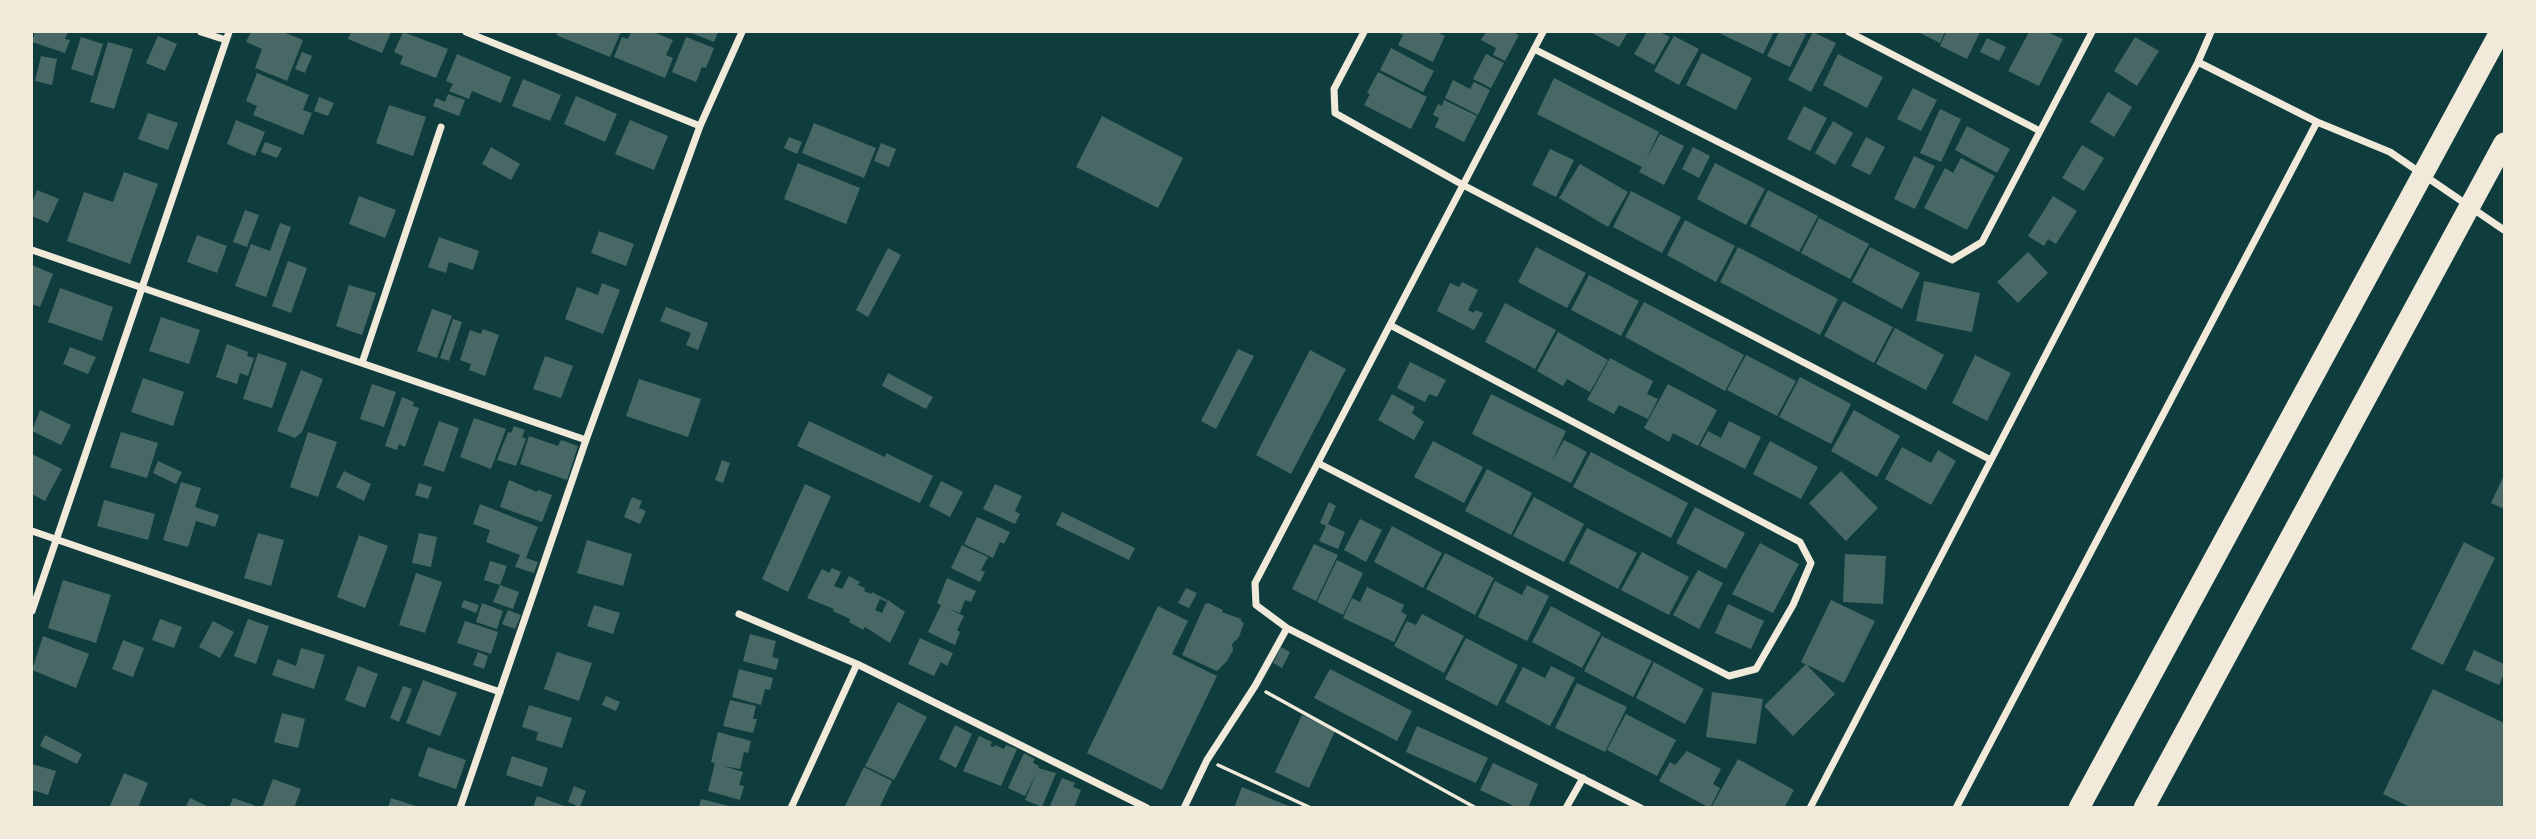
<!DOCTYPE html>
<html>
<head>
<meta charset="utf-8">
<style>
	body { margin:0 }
	#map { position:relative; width:2536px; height:839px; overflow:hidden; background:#0f3d3e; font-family:Overpass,sans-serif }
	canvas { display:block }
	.frame { position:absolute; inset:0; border:33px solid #f1e9da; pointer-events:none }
</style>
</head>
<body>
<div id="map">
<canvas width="2536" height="839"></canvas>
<div class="frame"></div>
</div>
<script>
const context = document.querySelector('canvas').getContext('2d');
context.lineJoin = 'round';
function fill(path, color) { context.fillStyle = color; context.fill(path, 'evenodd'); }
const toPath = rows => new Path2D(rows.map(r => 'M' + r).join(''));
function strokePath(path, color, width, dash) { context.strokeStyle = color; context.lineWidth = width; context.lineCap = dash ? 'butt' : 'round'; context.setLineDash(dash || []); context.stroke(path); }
const building = toPath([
	[35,32,68,32,65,39,70,40,65,53,32,42],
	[251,32,283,32,303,40,287,81,255,68,262,49,246,42],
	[351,32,391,32,382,53,348,39],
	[403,32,448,49,436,78,400,64,403,56,394,52],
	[558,32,621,32,610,57,556,35],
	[631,32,653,32,673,40,666,55,673,58,665,78,614,57,622,37,628,39],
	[689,32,718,32,714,42],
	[1396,32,1436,32,1445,36,1433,62,1398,45,1403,35],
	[1486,32,1512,32,1519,35,1505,61,1493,55,1496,48,1481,40],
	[1590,32,1628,32,1619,47],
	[1647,32,1660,32,1670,37,1654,65,1634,54],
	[1717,32,1774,32,1763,54],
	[1779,32,1801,32,1806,34,1790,67,1767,56],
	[1813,32,1836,43,1811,92,1788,80],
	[1918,32,1945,32,1940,43],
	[1946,32,1980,32,1967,59,1940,46],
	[2029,32,2047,32,2063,39,2039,86,2008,71],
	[158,36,177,44,165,71,146,63],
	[1674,36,1699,49,1679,85,1654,71],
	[81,37,103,44,93,76,71,69],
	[686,37,714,48,706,68,702,67,696,82,672,72],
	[2135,37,2159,51,2137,86,2114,71],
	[1987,38,2006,47,1999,61,1980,52],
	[108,42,133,49,114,109,90,102],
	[1391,48,1434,71,1423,92,1380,70],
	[302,52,312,56,305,73,295,69],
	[1702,53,1752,78,1736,110,1686,85],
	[457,54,511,77,501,103,472,91,469,99,449,91,453,84,446,81],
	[1486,54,1504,63,1491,88,1473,79],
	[1838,54,1883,77,1867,108,1823,85],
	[41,56,57,59,52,85,35,81],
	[1378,72,1427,97,1411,129,1364,105,1370,94,1367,93],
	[257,73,309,95,303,110,312,113,303,135,253,115,257,106,246,101],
	[1554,78,1659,132,1646,160,1660,134,1684,146,1664,185,1639,172,1642,167,1537,114],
	[523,79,561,95,550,121,512,106],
	[1453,80,1470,89,1474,82,1490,90,1478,115,1445,98],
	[1913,88,1937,100,1921,131,1897,119],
	[2108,92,2132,107,2114,137,2090,122],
	[448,94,465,100,459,116,433,106,436,98,445,102],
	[576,96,617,114,605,142,564,124],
	[319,97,334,103,328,116,314,111],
	[1444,100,1477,116,1464,142,1435,127,1439,118,1433,115,1438,104,1442,106],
	[389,105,426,117,413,156,376,143],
	[1804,106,1827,118,1810,151,1787,139],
	[1940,109,1961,119,1941,162,1920,153],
	[148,113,178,123,168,150,138,139],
	[1102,116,1183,158,1158,208,1076,167],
	[236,120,265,132,255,156,227,144],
	[630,120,668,136,654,170,615,154],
	[1833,121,1853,133,1835,165,1815,153],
	[814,123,876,148,864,178,802,153],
	[1967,126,2010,149,1997,173,1955,150],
	[789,137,802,142,797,154,784,148],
	[1866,137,1885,147,1870,175,1851,166],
	[265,142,282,148,277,158,261,152],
	[881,143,896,149,889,167,874,161],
	[2082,145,2104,158,2084,191,2062,178],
	[491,147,520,164,511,180,482,164],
	[1693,147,1710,156,1699,178,1682,169],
	[1550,149,1574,160,1556,197,1532,185],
	[1914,156,1935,166,1915,209,1894,199],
	[1961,158,1995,176,1967,230,1924,208,1945,168,1953,173],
	[798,163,860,188,846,224,784,199],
	[1715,163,1765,189,1746,225,1697,199],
	[1580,164,1628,192,1608,227,1559,198],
	[124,172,158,184,130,264,67,241,84,192,113,202],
	[37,190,59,199,48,223,32,216,32,203],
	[1768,190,1818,216,1799,252,1750,226],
	[1631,191,1681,217,1662,253,1613,227],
	[359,196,396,210,385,238,349,224],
	[2053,196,2077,211,2056,244,2048,239,2044,246,2028,236],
	[245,210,259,215,247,247,233,242],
	[1819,218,1869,244,1850,279,1801,253],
	[1685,220,1735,246,1716,282,1667,255],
	[280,223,291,227,266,297,235,286,251,244,270,251],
	[599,231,634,244,626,266,591,253],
	[197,235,227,246,217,273,187,262],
	[439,237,479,251,473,270,449,262,446,273,428,267],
	[1536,247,1586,273,1567,308,1518,282],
	[1738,247,1838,299,1820,335,1720,282],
	[1870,247,1920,273,1902,309,1852,282],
	[888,248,901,255,868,317,856,310],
	[2028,252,2048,273,2018,303,1997,282],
	[288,261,307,268,291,313,272,306],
	[32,265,53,274,40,307,32,304],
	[1589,275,1639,301,1621,336,1571,310],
	[1924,281,1980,293,1972,332,1916,321],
	[1462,282,1478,290,1468,310,1474,313,1475,310,1483,313,1474,330,1437,311,1450,283,1459,287],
	[602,283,620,290,603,334,565,319,577,287,598,295],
	[349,285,376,293,362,335,336,326],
	[60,288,113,307,102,341,48,322],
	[1843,301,1893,327,1874,363,1824,336],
	[1644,302,1744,355,1725,391,1625,337],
	[1505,303,1556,330,1535,369,1485,342],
	[666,307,708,323,698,350,686,345,691,333,660,321],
	[432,309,452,316,437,358,417,351],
	[161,317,200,330,189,364,149,351],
	[453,319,462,322,449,361,440,358],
	[1895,328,1944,355,1926,390,1876,364],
	[483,329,499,335,485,376,469,370,471,364,460,360,470,330,481,334],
	[1558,332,1608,360,1590,392,1567,379,1563,386,1537,371],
	[227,344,248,352,247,356,254,358,248,376,240,373,237,384,216,377],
	[70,347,96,357,88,374,63,364],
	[1238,349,1254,356,1216,429,1201,421],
	[1310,350,1346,369,1291,474,1256,455],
	[258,353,287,363,272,408,243,399],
	[1746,355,1796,381,1777,416,1727,390],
	[1975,355,2011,373,1987,421,1952,403],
	[545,356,573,366,561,398,533,389],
	[1610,358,1653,381,1647,394,1658,399,1648,419,1619,405,1614,414,1587,400],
	[1410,362,1446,380,1437,397,1429,394,1425,402,1397,388],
	[301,370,323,379,302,432,295,438,277,431],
	[888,373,933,397,926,409,882,386],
	[1800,377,1851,404,1831,444,1779,417],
	[143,378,184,392,173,426,131,412],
	[639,379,701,399,688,437,626,416],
	[372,384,396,392,384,427,360,419],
	[1668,384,1717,410,1698,446,1673,433,1669,442,1644,428],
	[1392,394,1415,407,1412,413,1424,422,1414,440,1378,420],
	[1491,394,1566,431,1551,463,1564,440,1587,452,1571,483,1472,434],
	[402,397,414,402,413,406,419,408,405,447,399,444,397,450,385,446],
	[40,410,71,425,61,445,32,431],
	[1854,410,1900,436,1877,477,1831,451],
	[474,418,506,429,491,469,460,457],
	[439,421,459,428,444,472,423,465],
	[809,421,885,457,886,453,933,476,920,503,797,446],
	[1729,421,1761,437,1745,469,1700,446,1708,431,1721,438],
	[514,426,525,430,522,437,526,439,516,466,497,460,508,432,511,433],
	[121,432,158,443,147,478,110,467],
	[308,432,337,442,318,497,290,487],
	[529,436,558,446,561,440,578,446,567,480,520,464],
	[1433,441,1483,467,1464,503,1414,477],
	[1770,441,1818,467,1801,499,1753,474],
	[1902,447,1931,463,1938,450,1956,461,1931,505,1885,479],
	[1591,452,1688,503,1671,538,1573,487],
	[32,454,62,469,45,501,32,494],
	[722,460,730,463,723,483,715,480],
	[158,461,182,472,176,484,153,473],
	[1487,469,1532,493,1511,535,1465,511],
	[344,471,371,484,364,501,336,487],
	[1841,471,1878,508,1846,541,1809,503],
	[2504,475,2504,509,2491,503],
	[509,480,537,492,538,490,552,495,542,522,500,507],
	[941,481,963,492,950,517,929,506],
	[181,482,201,488,195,507,219,515,215,527,196,521,188,547,163,540],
	[419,483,432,487,428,499,415,495],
	[805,484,831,496,788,592,762,579],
	[995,484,1022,496,1015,511,1020,514,1015,524,983,509],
	[632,497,642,501,639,508,646,511,640,524,624,517],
	[1534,497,1584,524,1564,562,1513,536],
	[104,500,155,514,148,540,97,526],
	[1329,502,1336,506,1328,524,1345,532,1338,549,1319,541,1326,526,1320,523],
	[480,504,538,527,526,558,538,562,534,573,515,567,520,555,486,542,490,530,473,524],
	[1695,507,1745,533,1726,569,1676,543],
	[1062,512,1135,548,1129,560,1056,525],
	[977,517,1010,532,1004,544,1000,542,993,558,964,544],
	[1360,519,1382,530,1366,562,1344,550],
	[1392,526,1442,553,1423,588,1374,562],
	[1587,528,1637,553,1618,589,1569,563],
	[258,533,284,540,271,586,244,578],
	[419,533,437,537,431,567,412,563],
	[359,535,388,546,365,608,337,597],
	[587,540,632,554,623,586,577,573],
	[2464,542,2495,558,2443,665,2411,649],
	[1760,543,1799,564,1773,613,1732,594],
	[1314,544,1338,555,1316,601,1292,589],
	[962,545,988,557,981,570,985,572,980,582,951,568],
	[1642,552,1689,577,1669,615,1621,590],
	[1445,553,1494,578,1475,615,1426,589],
	[1845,554,1886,556,1883,604,1843,602],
	[1337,560,1363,573,1343,615,1317,602],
	[490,561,507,566,500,585,484,580],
	[832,568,841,572,834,586,842,589,849,576,860,582,858,585,865,588,864,591,871,594,872,592,887,600,887,602,880,599,875,610,882,613,888,600,905,612,890,643,865,627,863,630,849,622,850,619,833,611,834,609,807,598,822,569,829,573],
	[1698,570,1723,583,1699,629,1673,615],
	[416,573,442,582,425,633,399,625],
	[947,578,976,591,971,602,965,600,960,613,949,609,964,616,957,630,960,632,955,645,928,632,941,605,937,603],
	[63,580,111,595,96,643,48,628],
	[1495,581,1522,595,1527,585,1549,596,1527,641,1478,617],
	[500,585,519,592,513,609,493,602],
	[1367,587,1404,605,1401,612,1407,615,1394,642,1343,618,1352,598,1360,602],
	[1186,588,1197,593,1189,608,1178,603],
	[464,600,479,605,476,613,461,607],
	[1831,600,1875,621,1844,683,1801,662],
	[482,603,503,611,497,629,476,622],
	[1208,603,1223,610,1222,612,1241,619,1241,621,1244,623,1239,637,1232,644,1233,650,1227,661,1217,671,1182,655,1205,604],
	[1728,604,1764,621,1751,649,1715,633],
	[594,605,620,613,613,634,587,626],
	[1158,606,1188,621,1172,654,1217,676,1162,790,1087,753],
	[1551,606,1601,633,1582,668,1532,642],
	[508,610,521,615,515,629,502,624],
	[1422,614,1464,636,1444,673,1394,646,1407,621,1416,625],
	[160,619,182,627,174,648,152,640],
	[248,619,269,626,256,664,234,656],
	[213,621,234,632,220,658,199,647],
	[465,621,498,632,491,654,457,643],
	[750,634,776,641,772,657,779,659,776,670,743,661],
	[43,636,89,654,76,688,32,670],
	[1602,636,1652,661,1633,697,1584,671],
	[920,638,953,653,947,666,941,662,934,676,908,664],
	[1466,638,1518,665,1497,706,1445,679],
	[123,640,144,648,133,677,112,669],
	[1281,647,1290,652,1282,668,1273,663],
	[301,648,325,655,314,689,272,675,278,659,296,666],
	[2474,650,2504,664,2504,673,2499,685,2465,670],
	[478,652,488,656,484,669,473,665],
	[557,652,592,663,579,701,544,689],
	[1654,662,1704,689,1685,724,1636,698],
	[1806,664,1835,694,1793,736,1764,706],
	[358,666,378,674,365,708,345,700],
	[1551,666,1575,678,1550,726,1505,702,1523,667,1545,678],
	[739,669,773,678,770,690,765,689,761,705,732,697],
	[1330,669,1412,711,1397,741,1314,698],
	[423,680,457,693,440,736,406,723],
	[1577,683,1627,707,1605,752,1555,728],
	[403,686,412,689,399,722,390,718],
	[2433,689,2504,723,2504,808,2412,808,2383,794],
	[1712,692,1763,699,1756,744,1706,737],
	[606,696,620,702,616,711,602,705],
	[730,700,756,706,753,719,757,719,753,733,723,726],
	[898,702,927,717,894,780,865,766],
	[529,705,572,718,562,748,536,740,538,732,522,727],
	[282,713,305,719,298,748,274,742],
	[1626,714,1676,740,1657,776,1607,750],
	[1302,715,1335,731,1309,788,1275,772],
	[955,725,972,734,956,768,939,759],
	[1417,726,1488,758,1476,783,1406,752],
	[718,732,751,741,748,753,744,752,740,769,723,766,743,772,739,785,744,786,740,800,708,791,715,763,711,762],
	[45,735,82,754,77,764,40,746],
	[979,736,992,742,990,746,994,747,995,745,1004,749,1006,745,1017,749,1001,786,963,771],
	[428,747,466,760,456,789,418,776],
	[1687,751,1721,769,1713,784,1720,788,1710,808,1659,781,1670,762,1675,765],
	[1024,753,1035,759,1033,763,1039,766,1038,768,1056,773,1042,807,1025,800,1036,774,1025,796,1008,788],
	[512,756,548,768,542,787,506,775],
	[1738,759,1794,790,1784,808,1711,808],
	[1493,763,1538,784,1528,808,1518,808,1480,790],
	[32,764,56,771,48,795,32,790],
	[864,767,892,781,879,808,844,808],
	[124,773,148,783,138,808,109,808],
	[1062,778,1075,783,1073,787,1081,790,1074,808,1049,808],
	[273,779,301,789,294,808,262,808],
	[574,786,586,791,580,807,568,802],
	[1242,787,1291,807,1291,808,1234,808],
	[537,796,567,807,566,808,533,808],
	[190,798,211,808,185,808],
	[233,798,254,805,253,808,229,808],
	[391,798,419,807,419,808,388,808],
	[701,799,733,807,733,808,699,808]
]);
const path = toPath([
	[1266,692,1476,808],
	[1218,765,1311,808]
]);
const minor = toPath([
	[201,32,226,40],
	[466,32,700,126],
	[1364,32,1334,89,1335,113,1463,185,1991,460],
	[1543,32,1255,583,1256,605,1287,628,1641,808],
	[1849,32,2040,131],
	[1534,49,1952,260,1982,242,2092,32],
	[2198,62,2317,122,2390,152,2504,230],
	[32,250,586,440],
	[362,363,441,127],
	[1318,463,1729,676,1756,669,1793,605,1811,563,1800,542,1390,325],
	[32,531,500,692],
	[32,611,229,32],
	[739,614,857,664,1147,808],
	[460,808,586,440,700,126,742,32],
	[791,808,857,664],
	[1184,808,1207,760,1255,686,1287,628],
	[1566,808,1583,778],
	[1810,808,2198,62,2211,32],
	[1956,808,2317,122]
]);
const motorway = toPath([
	[2079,808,2500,32],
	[2144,808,2504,143]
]);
fill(building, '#486865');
strokePath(path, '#f1e9da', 3.5);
strokePath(minor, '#f1e9da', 7);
strokePath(motorway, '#f1e9da', 21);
</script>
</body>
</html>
